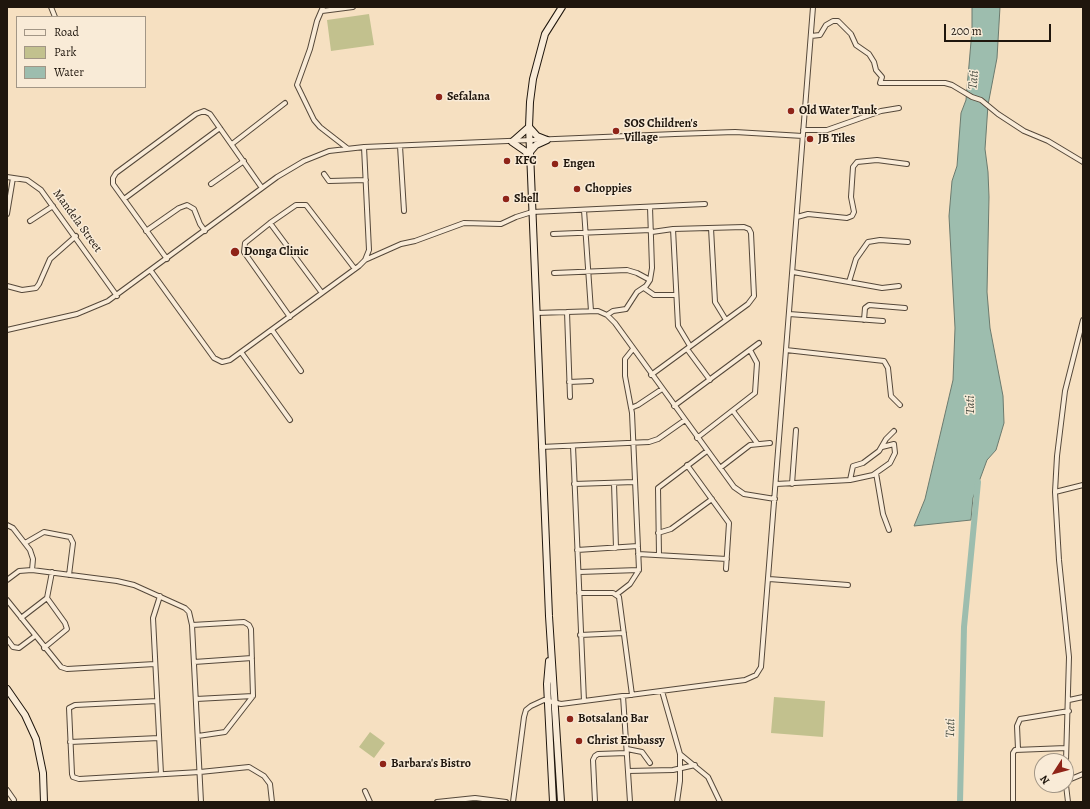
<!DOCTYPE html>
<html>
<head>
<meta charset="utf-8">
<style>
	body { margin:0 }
	#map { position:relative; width:1090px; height:809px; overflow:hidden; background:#f6e0c1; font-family:Alegreya,serif }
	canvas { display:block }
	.frame { position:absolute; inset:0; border:8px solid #1f160d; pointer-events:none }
	.legend { position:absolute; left:16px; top:16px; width:130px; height:72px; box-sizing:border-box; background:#f9ebd7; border:1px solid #a29686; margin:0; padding:5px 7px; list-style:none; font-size:12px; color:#1f160d }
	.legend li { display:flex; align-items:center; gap:8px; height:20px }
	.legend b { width:20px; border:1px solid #a29686 }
	.north { position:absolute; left:1034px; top:753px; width:40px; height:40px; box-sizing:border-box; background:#f9ebd7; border:1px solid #a29686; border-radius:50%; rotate:234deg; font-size:11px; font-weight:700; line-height:16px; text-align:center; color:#1f160d }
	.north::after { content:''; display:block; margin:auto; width:14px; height:18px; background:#8f2418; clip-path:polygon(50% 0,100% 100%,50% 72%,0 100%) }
	.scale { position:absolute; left:944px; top:24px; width:107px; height:18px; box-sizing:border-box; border:2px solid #1f160d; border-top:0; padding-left:5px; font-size:12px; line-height:14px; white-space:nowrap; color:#1f160d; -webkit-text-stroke:3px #f9ebd7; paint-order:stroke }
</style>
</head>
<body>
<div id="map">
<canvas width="1090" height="809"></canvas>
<div class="frame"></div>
<ul class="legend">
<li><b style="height:5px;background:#f9ebd7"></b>Road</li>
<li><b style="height:11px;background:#c2c18e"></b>Park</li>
<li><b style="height:11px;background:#9dbdae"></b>Water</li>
</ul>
<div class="north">N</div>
<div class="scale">200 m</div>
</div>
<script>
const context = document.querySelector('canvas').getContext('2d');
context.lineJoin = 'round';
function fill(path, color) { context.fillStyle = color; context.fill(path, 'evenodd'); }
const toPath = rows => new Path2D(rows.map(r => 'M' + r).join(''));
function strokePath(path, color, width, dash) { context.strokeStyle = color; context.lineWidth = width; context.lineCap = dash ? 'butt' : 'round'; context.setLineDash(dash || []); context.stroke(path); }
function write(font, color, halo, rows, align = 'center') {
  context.font = font + ' Alegreya,serif'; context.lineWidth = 3; context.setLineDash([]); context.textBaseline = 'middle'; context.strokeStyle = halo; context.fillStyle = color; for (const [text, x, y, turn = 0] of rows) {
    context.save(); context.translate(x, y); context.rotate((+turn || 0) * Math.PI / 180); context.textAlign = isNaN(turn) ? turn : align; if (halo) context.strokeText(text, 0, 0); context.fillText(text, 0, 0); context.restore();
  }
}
const green = toPath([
	[369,14,374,45,331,51,327,20],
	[774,697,825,701,823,737,771,733],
	[370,732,385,743,374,758,359,747]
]);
const water = toPath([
	[972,7,1000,7,997,58,988,105,985,149,988,172,989,197,987,292,990,328,1003,396,1004,423,996,450,987,460,973,498,971,520,914,526,925,499,953,380,955,328,949,216,952,181,957,166,961,113,966,100,972,30,972,7]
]);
const river = toPath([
	[960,802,964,627,978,482]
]);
const street = toPath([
	[51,7,55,17],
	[323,7,317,21,310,49,297,85,314,120,320,127,347,148],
	[322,11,353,7],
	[811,36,820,35,826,25,833,21,838,21,851,34,856,45,869,54,874,62,876,70,882,77,880,83,945,83,952,85,972,97,981,100,998,114,1024,131,1048,141,1083,162],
	[803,130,827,130,881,111,899,108],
	[232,144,285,103],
	[400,146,404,211],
	[324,174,329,181,366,180],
	[7,177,27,180,41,190,117,296],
	[211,184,244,161],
	[124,199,220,128],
	[584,210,591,311],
	[7,214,13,178],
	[797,217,808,214,847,218,852,216,854,212,851,197,853,167,857,162,877,160,907,164],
	[30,221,53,206],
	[270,223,322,293],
	[711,228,715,302,726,320],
	[673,229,678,326,690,346],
	[146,231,179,208,187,205,194,209,200,224,205,231],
	[553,234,651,230],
	[167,259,113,184,113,178,116,173,196,114,204,111,210,114,262,188],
	[365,260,401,244,415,241,464,223,501,224,516,217,532,212,705,204],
	[151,271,214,358,222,362,230,360,359,266,365,260,369,250,364,147],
	[793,272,882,288,899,286],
	[554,273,627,270,637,273,650,280],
	[849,282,856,259,868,242,880,240,908,242],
	[7,286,22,290,36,288,39,284,50,259,76,236],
	[644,288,654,295,676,295],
	[567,312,570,397],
	[536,313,598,311,607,315,615,323,734,487,744,494,775,499],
	[789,314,883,321],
	[607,315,613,311,626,309,637,292,646,286,650,280,652,268,650,207],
	[290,317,244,252,245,243,270,223,296,205,306,205,355,269],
	[864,320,865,308,869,305,905,308],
	[7,330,77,314,108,301,277,177,304,161,329,151,364,147,675,134,735,132,803,136],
	[272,330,301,371],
	[687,349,710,380],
	[786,350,884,361,888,368,891,396,900,405],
	[241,352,290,420],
	[651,375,748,304,754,296,751,233,749,229,744,227,673,229,652,232],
	[569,382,591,381],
	[674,406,759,343],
	[631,408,638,405,662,389],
	[733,411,757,443],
	[697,438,755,393,757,363,750,350],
	[573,446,584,701],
	[541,447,649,442,658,439,685,420],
	[687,465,729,523,726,569],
	[720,468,750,445,770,443],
	[876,473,883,514,889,530],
	[850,480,853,466,863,463,879,451,886,439,894,431],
	[614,483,616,548],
	[574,484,635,482],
	[776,484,850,480,873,475,890,463,895,453,894,444,882,447],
	[792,484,796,430],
	[1055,492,1083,485],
	[7,525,13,528,30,550,33,559,32,570],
	[658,533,671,529,712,499],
	[25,543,44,532,70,537,73,543,69,575],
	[577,550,638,546],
	[638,554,727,559],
	[659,555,658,488,707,451],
	[579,572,639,570],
	[769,579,848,585],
	[7,580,19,571,32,570,117,581,134,585,185,608,189,612,192,625,201,802],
	[579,593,613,593,619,597,632,695],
	[617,594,630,584,639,570,632,413,625,376,625,359,633,349],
	[160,596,153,618,161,774],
	[7,600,61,667,67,669,155,664],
	[21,618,47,598,52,572],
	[192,625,244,622,249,625,251,629,253,696,225,732,198,736],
	[580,635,624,633],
	[7,639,13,647,19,648,35,636],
	[44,648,67,629,65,623,47,598],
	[194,662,252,658],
	[662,691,680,754,680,781,677,802],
	[623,696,630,802],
	[196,699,253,696],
	[1069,700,1083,697],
	[157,701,75,705,69,708,72,774,73,777,79,779,200,772,249,767,264,776,270,784,272,802],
	[70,742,159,738],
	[627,749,642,752,650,763],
	[1018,749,1017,726,1020,719,1069,711],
	[680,754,708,777,720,802],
	[1066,761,1069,657,1059,560,1055,492,1057,456,1065,391,1083,320],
	[628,771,673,770,695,765],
	[1066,781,1083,774],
	[1066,785,1068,802],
	[7,790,14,800],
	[370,802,365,791,370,802],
	[437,802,475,798,506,802],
	[513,802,524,717,526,710,531,706,544,700,561,704,745,680,756,675,761,667,813,7],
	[595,802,593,760,595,756,598,754,627,753],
	[1013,802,1013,753,1015,750,1066,748]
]);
const secondary = toPath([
	[530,152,536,145,547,140],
	[530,158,525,151,512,142,529,127,537,136,547,140],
	[549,661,547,684,553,802],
	[7,689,25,715,36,739,43,773,44,802],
	[561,802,549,616,529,127,530,102,533,79,545,34,562,7]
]);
const markers = [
	[439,97,4,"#8f2418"],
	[791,111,4,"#8f2418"],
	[616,131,4,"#8f2418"],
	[810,139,4,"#8f2418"],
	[507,161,4,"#8f2418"],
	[555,164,4,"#8f2418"],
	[577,189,4,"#8f2418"],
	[506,199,4,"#8f2418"],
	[235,252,5,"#8f2418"],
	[570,719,4,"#8f2418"],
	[579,741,4,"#8f2418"],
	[383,764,4,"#8f2418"]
];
const poiNames = [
	["Sefalana",447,97],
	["Old Water Tank",799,111],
	["SOS Children's",624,124],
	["Village",624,138],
	["JB Tiles",818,139],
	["KFC",515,161],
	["Engen",563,164],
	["Choppies",585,189],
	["Shell",514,199],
	["Donga Clinic",244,252],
	["Botsalano Bar",578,719],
	["Christ Embassy",587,741],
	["Barbara's Bistro",391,764]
];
const streetNames = [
	["Mandela Street",77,221,54]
];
const waterNames = [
	["Tati",974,80,-85],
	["Tati",971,405,-90],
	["Tati",951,728,-89]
];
fill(green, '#c2c18e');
fill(water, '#9dbdae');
strokePath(water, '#6b7a6e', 1);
strokePath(river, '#9dbdae', 6);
strokePath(street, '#55483a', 6);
strokePath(secondary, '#1f160d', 8);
strokePath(street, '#f9ebd7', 4);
strokePath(secondary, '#f9ebd7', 6);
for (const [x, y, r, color] of markers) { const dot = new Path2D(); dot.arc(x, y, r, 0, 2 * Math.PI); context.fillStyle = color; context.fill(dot); strokePath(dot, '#f9ebd7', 1.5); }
write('bold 12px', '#1f160d', '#f9ebd7', poiNames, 'left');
write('12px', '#1f160d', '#f9ebd7', streetNames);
write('italic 13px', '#4b5045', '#f9ebd7', waterNames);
</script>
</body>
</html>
